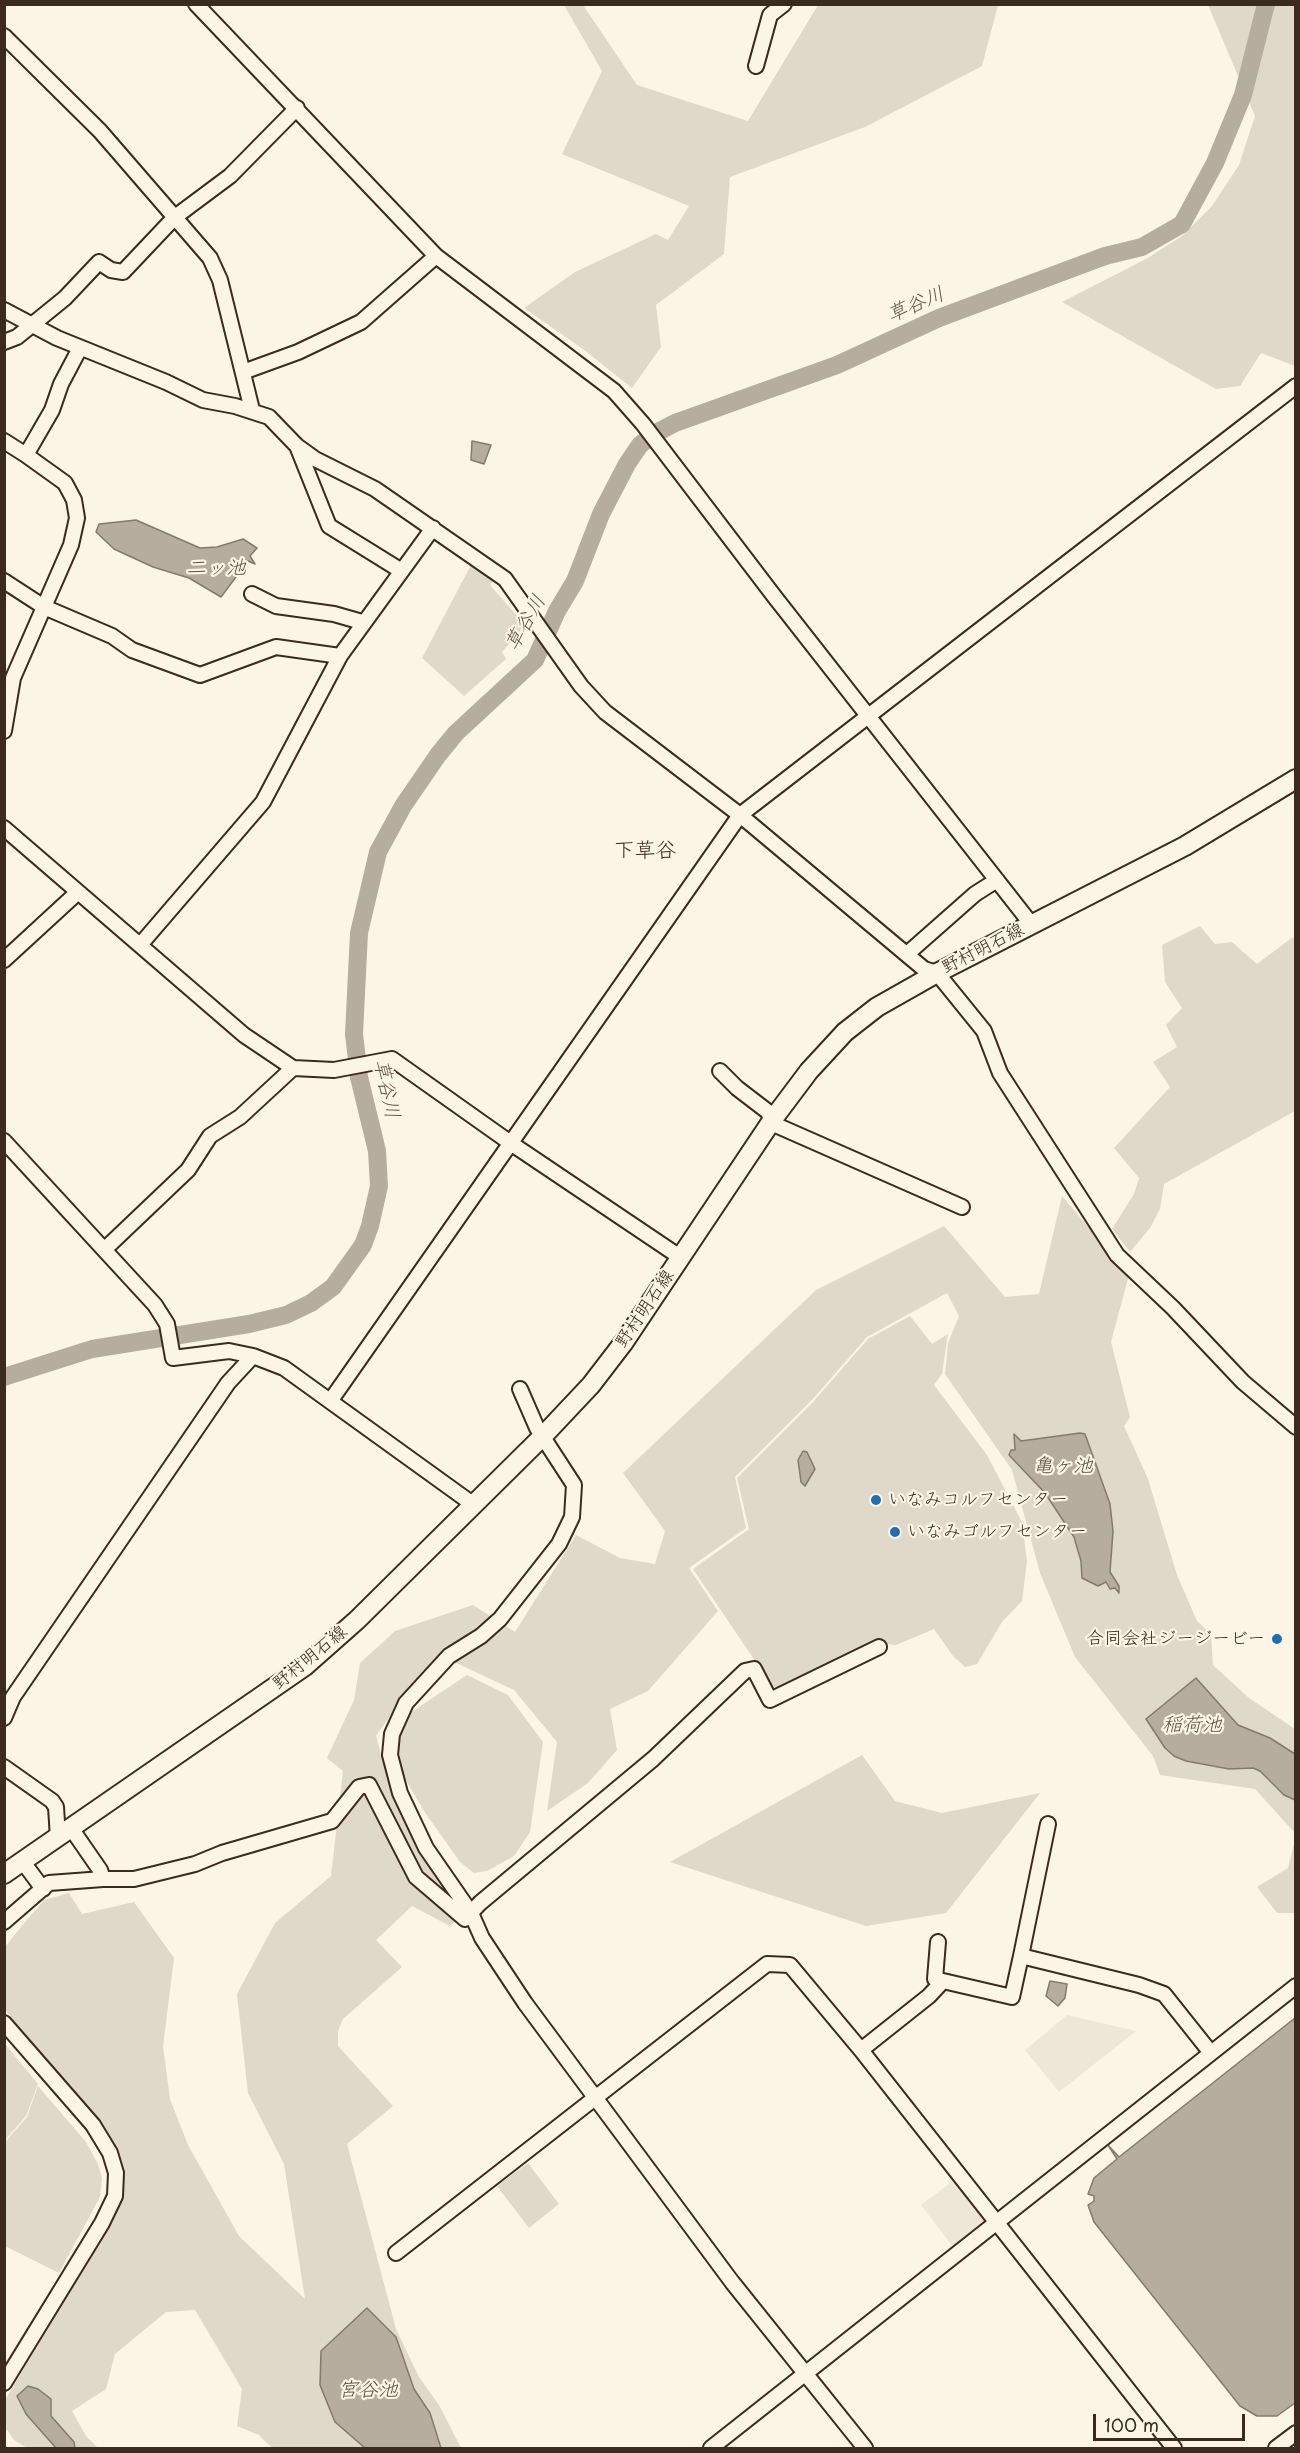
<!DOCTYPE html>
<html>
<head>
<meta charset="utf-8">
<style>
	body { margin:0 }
	#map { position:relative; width:1300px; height:2453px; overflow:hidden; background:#fcf5e5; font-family:"Playpen Sans",sans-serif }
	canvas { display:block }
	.frame { position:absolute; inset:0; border:6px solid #3b2a1e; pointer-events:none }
	.scale { position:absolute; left:1093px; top:2414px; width:152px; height:27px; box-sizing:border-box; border:3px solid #3b2a1e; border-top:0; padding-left:8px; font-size:18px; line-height:21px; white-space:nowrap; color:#3b2a1e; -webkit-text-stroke:4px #fcf5e5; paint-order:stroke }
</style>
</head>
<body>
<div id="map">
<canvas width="1300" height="2453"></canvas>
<div class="frame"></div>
<div class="scale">100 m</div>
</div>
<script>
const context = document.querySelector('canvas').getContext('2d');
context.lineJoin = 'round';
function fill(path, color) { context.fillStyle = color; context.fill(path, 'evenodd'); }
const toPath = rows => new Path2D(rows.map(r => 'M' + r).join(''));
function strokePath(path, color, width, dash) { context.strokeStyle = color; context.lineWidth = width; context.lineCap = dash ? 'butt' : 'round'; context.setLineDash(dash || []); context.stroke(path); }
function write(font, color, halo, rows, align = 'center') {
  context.font = font + ' "Playpen Sans","Klee One",sans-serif'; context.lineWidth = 4.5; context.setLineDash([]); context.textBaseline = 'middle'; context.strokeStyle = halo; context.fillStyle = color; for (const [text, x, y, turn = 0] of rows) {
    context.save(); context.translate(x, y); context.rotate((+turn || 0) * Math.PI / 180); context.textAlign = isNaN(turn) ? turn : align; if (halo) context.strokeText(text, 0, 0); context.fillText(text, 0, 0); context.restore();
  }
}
const built = toPath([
	[1067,2015,1136,2031,1059,2092,1025,2050],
	[958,2177,990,2220,954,2248,921,2205]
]);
const green = toPath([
	[564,5,583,5,637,85,748,121,818,5,998,5,982,66,865,127,730,177,724,254,656,305,661,347,632,388,583,349,524,308,575,272,656,234,668,240,689,206,562,154,602,71],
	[1208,5,1296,5,1295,366,1261,353,1240,386,1216,389,1062,302,1146,259,1182,236,1212,206,1239,165,1255,116],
	[472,563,496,577,490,585,525,625,502,652,506,659,464,696,422,658],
	[1200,926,1215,944,1232,942,1257,964,1293,937,1295,941,1295,1111,1164,1184,1160,1209,1150,1228,1130,1252,1112,1229,1134,1194,1139,1178,1114,1148,1170,1087,1153,1062,1177,1047,1166,1025,1182,1008,1165,982,1162,945],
	[1062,1196,1129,1275,1111,1342,1130,1417,1124,1426,1148,1479,1177,1575,1197,1621,1211,1634,1213,1665,1249,1698,1295,1729,1295,1833,1255,1789,1160,1775,1153,1756,1075,1657,1040,1573,1012,1470,945,1374,948,1343,959,1316,947,1293,867,1337,812,1400,735,1477,746,1528,689,1568,718,1611,648,1691,610,1709,617,1750,588,1783,547,1811,557,1742,514,1690,439,1655,404,1696,376,1736,389,1783,436,1871,464,1913,450,1926,412,1906,376,1940,402,1967,343,2019,338,2031,338,2046,393,2106,347,2144,396,2329,419,2377,439,2405,461,2448,272,2448,259,2435,237,2426,242,2389,195,2310,166,2312,115,2354,106,2389,72,2411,86,2436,98,2448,27,2448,14,2440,5,2427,5,2400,52,2322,122,2177,121,2161,106,2133,5,2010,4,1948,21,1927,44,1900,69,1893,82,1914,134,1902,174,1958,163,2046,170,2099,188,2145,239,2236,305,2299,284,2164,248,2093,237,1994,275,1923,331,1876,343,1771,327,1758,354,1700,360,1663,395,1631,473,1605,515,1632,576,1535,620,1558,655,1564,665,1531,623,1473,816,1290,944,1226,1005,1297,1039,1294],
	[910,1316,932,1344,948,1334,942,1374,934,1385,987,1455,1022,1522,1027,1562,1022,1601,1002,1622,977,1664,965,1667,953,1656,934,1629,896,1645,877,1643,782,1689,772,1686,693,1569,749,1529,737,1478,813,1402,868,1339],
	[467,1675,508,1695,543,1742,530,1832,514,1856,487,1871,474,1873,460,1862,424,1811,404,1777,396,1756,396,1741,407,1715],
	[862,1755,895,1801,942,1813,1040,1793,946,1913,866,1926,670,1862],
	[1295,1840,1295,1913,1277,1913,1257,1887,1288,1868],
	[5,2044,38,2084,26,2116,5,2140],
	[38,2086,86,2142,98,2164,102,2178,100,2197,59,2273,5,2246,5,2142,27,2117],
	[528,2163,559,2204,529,2228,497,2186]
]);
const water = toPath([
	[472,441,491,445,484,464,471,460,472,441],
	[136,520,200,548,217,547,243,539,257,548,250,556,255,564,248,561,221,597,189,578,153,567,114,549,96,532,99,524,136,520],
	[1080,1433,1085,1434,1110,1504,1113,1531,1110,1572,1119,1586,1119,1593,1115,1588,1110,1589,1106,1582,1098,1586,1082,1578,1081,1561,1074,1537,1045,1493,1009,1455,1011,1450,1015,1450,1014,1434,1021,1441,1080,1433],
	[803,1451,807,1452,815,1469,805,1486,801,1482,798,1460,803,1451],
	[1196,1678,1238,1725,1270,1738,1295,1754,1295,1800,1284,1795,1260,1771,1253,1768,1229,1769,1186,1761,1174,1756,1165,1748,1146,1719,1196,1678],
	[1050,1981,1067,1984,1065,1998,1058,2006,1046,1996,1050,1981],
	[1295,2018,1295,2403,1277,2416,1257,2416,1240,2406,1094,2222,1088,2205,1094,2201,1094,2196,1088,2194,1094,2178,1117,2159,1108,2145,1119,2157,1295,2018],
	[367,2308,396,2337,414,2389,430,2413,441,2448,365,2448,335,2422,320,2385,321,2351,367,2308],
	[28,2386,38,2389,51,2399,51,2416,74,2442,75,2448,56,2448,26,2414,17,2396,28,2386]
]);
const river = toPath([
	[4,1377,92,1349,249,1324,286,1315,311,1303,333,1287,363,1245,370,1226,379,1186,377,1151,359,1077,354,1034,359,933,378,852,403,806,438,755,456,733,535,660,557,611,575,581,601,514,627,464,640,445,654,434,675,423,837,365,939,318,1105,256,1142,247,1182,224,1215,163,1243,95,1266,4]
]);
const minor = toPath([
	[196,4,436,256,614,391,643,424,774,596,1032,925],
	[4,36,100,131,210,258,220,280,252,410],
	[756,66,770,15,784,4],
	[4,310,57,338,166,382,203,400,235,406,269,417,297,446,315,459,375,489,505,579,581,686,605,712,740,815,924,969,937,973,984,1031,1000,1073,1117,1255,1173,1308,1243,1382,1296,1427],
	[4,342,17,337,65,298,99,262,111,270,123,272,175,217,230,176,297,108],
	[243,372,298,352,361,322,436,256],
	[4,441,26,455],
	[297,446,329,526,400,570],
	[4,581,44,607,112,636,132,650,200,675,276,647,340,656],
	[252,594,276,606,334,614,362,622],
	[4,731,13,678,71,545,77,518,74,500,65,483,26,455,52,410,61,384,80,348],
	[4,828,244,1035,293,1068,334,1070,392,1059,512,1144,680,1257],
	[140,945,263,802,340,656,433,528],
	[907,954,975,894,997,880],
	[4,960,78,892],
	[720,1071,737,1088,767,1111,778,1126,962,1207],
	[4,1141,155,1305,167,1324,173,1358,229,1351,253,1356],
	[105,1249,188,1170,210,1136,240,1117,293,1068],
	[520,1389,537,1428,574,1485,572,1517,559,1544,500,1619,481,1636,449,1656,406,1703,392,1734,390,1755,400,1793,426,1848,471,1913,482,1938,525,2003,732,2282,865,2448],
	[331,1400,740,815,1296,386],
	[4,1718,13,1697,228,1383,253,1356,284,1368,474,1505],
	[4,1767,52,1801,56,1807,58,1838],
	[71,1828,100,1870,103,1879,134,1879,195,1864,222,1853,332,1821,359,1787,369,1785,416,1877,465,1919,480,1903,653,1759,745,1671,754,1669,770,1700,879,1647],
	[23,1862,43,1889],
	[4,1922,49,1883,103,1879],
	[938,1942,935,1979,943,1981],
	[1021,1956,1048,1824],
	[4,2023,93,2125,110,2153,116,2173,115,2196,102,2223,4,2383],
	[861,2050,929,1996,943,1981,1012,1997,1021,1956,1139,1985,1164,1994,1211,2053],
	[396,2253,767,1964,790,1965,861,2050,1174,2448],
	[711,2448,1296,1986],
	[1276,2448,1296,2433]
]);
const major = toPath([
	[4,1874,305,1666,357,1620,543,1436,591,1385,624,1342,773,1119,809,1071,845,1032,877,1007,937,973,1185,846,1296,779]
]);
const markers = [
	[876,1500,6,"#1f6fb2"],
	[895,1532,6,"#1f6fb2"],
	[1277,1639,6,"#1f6fb2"]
];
const streetNames = [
	["野村明石線",983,949,-27],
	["野村明石線",645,1309,-56],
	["野村明石線",310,1658,-39]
];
const poiNames = [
	["いなみコルフセンター",888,1500],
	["いなみゴルフセンター",907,1532],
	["合同会社ジージービー",1265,1639,"right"]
];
const waterNames = [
	["草谷川",916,305,-23],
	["二ッ池",216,568],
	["草谷川",526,623,-60],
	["草谷川",386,1089,78],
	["亀ヶ池",1063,1466],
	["稲荷池",1192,1725],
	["宮谷池",368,2390]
];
const quarterNames = [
	["下草谷",645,851]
];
fill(built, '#eee6d6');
fill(green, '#e0d8c8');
fill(water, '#b7ad9e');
strokePath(water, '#85796b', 1.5);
strokePath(river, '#b7ad9e', 18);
strokePath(minor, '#3b2a1e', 18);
strokePath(major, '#3b2a1e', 22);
strokePath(minor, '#fcf5e5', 14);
strokePath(major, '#fcf5e5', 18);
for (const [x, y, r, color] of markers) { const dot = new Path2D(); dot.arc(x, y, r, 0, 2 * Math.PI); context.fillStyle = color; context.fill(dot); strokePath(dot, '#fcf5e5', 2); }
write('18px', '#3b2a1e', '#fcf5e5', streetNames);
write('18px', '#3b2a1e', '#fcf5e5', poiNames, 'left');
write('italic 20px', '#605144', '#fcf5e5', waterNames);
write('21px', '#3b2a1e', '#fcf5e5', quarterNames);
</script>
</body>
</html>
